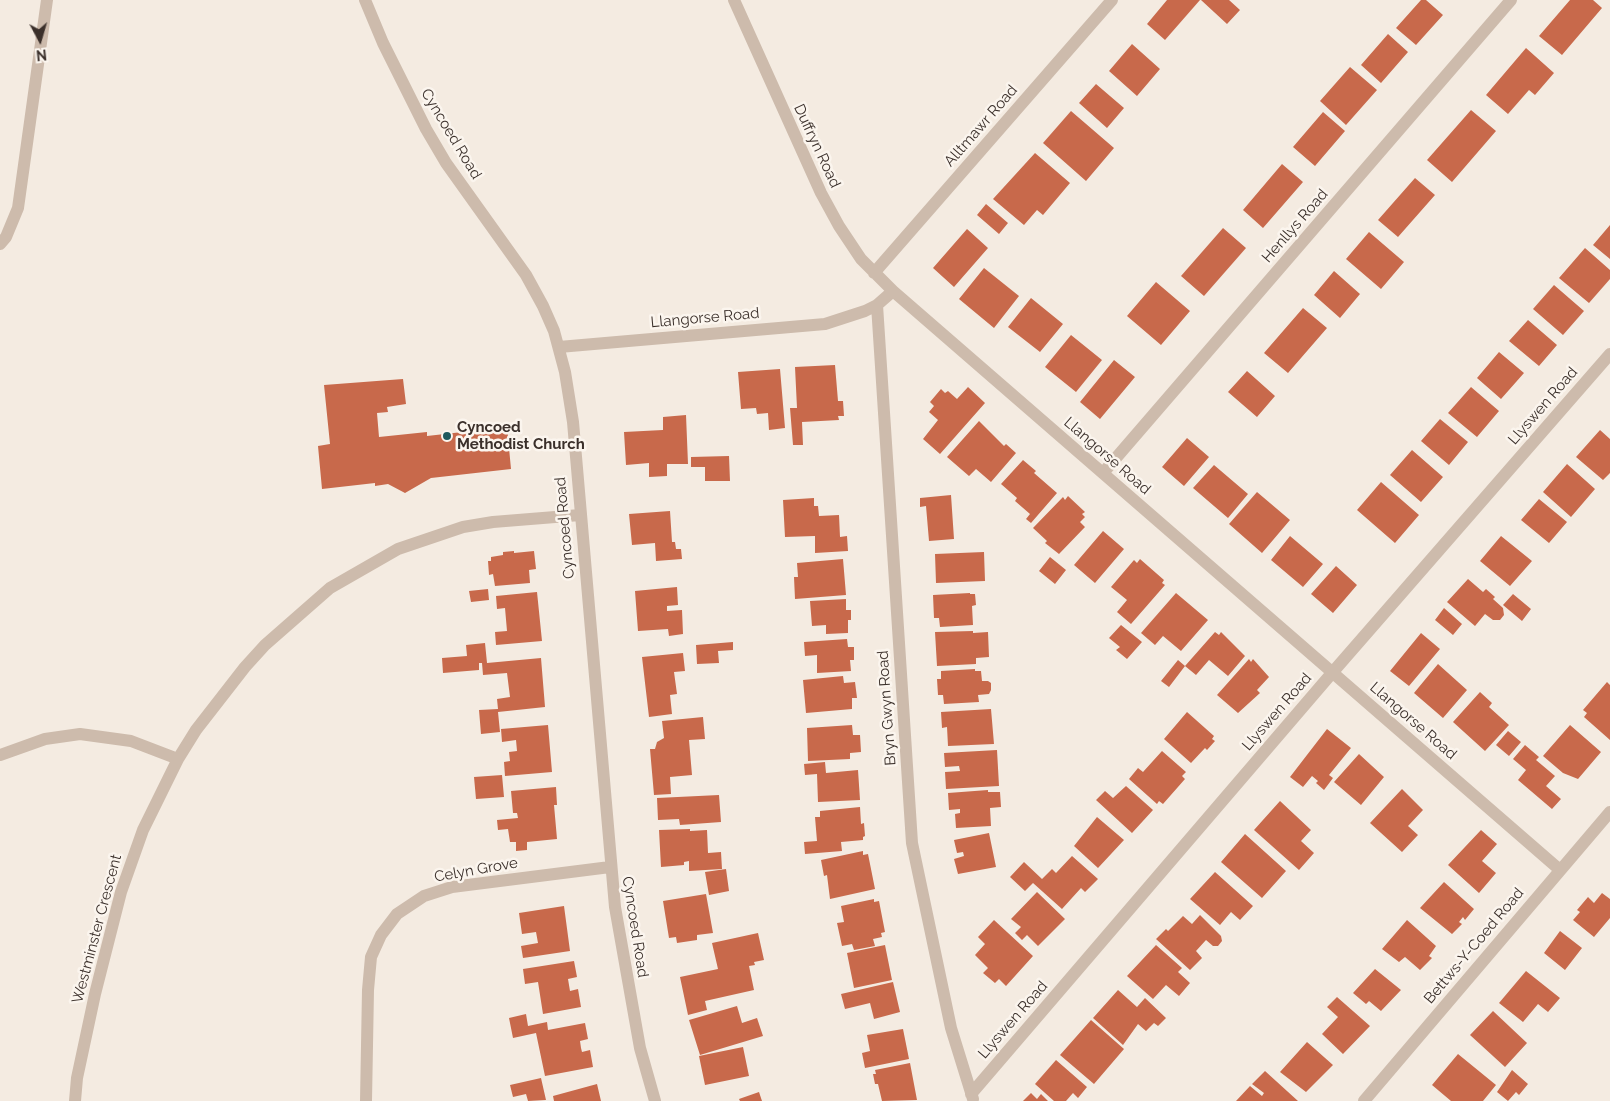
<!DOCTYPE html>
<html>
<head>
<meta charset="utf-8">
<style>
	body { margin:0 }
	#map { position:relative; width:1610px; height:1101px; overflow:hidden; background:#f4ebe1; font-family:Raleway,sans-serif }
	canvas { display:block }
	.north { position:absolute; left:15px; top:15px; width:50px; height:50px; -webkit-text-stroke:4px #fbf5ee; paint-order:stroke; rotate:174deg; font-size:14px; font-weight:700; line-height:20px; text-align:center; color:#3b302b }
	.north::after { content:''; display:block; margin:auto; width:18px; height:22px; background:#3b302b; clip-path:polygon(50% 0,100% 100%,50% 72%,0 100%) }
</style>
</head>
<body>
<div id="map">
<canvas width="1610" height="1101"></canvas>
<div class="north">N</div>
</div>
<script>
const context = document.querySelector('canvas').getContext('2d');
context.lineJoin = 'round';
function fill(path, color) { context.fillStyle = color; context.fill(path, 'evenodd'); }
const toPath = rows => new Path2D(rows.map(r => 'M' + r).join(''));
function strokePath(path, color, width, dash) { context.strokeStyle = color; context.lineWidth = width; context.lineCap = dash ? 'butt' : 'round'; context.setLineDash(dash || []); context.stroke(path); }
function write(font, color, halo, rows, align = 'center') {
  context.font = font + ' Raleway,sans-serif'; context.lineWidth = 5; context.setLineDash([]); context.textBaseline = 'middle'; context.strokeStyle = halo; context.fillStyle = color; for (const [text, x, y, turn = 0] of rows) {
    context.save(); context.translate(x, y); context.rotate((+turn || 0) * Math.PI / 180); context.textAlign = isNaN(turn) ? turn : align; if (halo) context.strokeText(text, 0, 0); context.fillText(text, 0, 0); context.restore();
  }
}
const building = toPath([
	[1167,0,1200,0,1165,40,1147,24],
	[1201,0,1229,0,1240,10,1227,24],
	[1421,0,1426,0,1443,15,1416,45,1396,28],
	[1570,0,1593,0,1602,8,1562,55,1539,36],
	[1388,34,1408,52,1381,83,1361,65],
	[1132,44,1160,69,1137,96,1109,71],
	[1526,48,1554,73,1535,95,1529,90,1508,114,1486,95],
	[1350,67,1377,90,1346,125,1320,101],
	[1096,84,1124,108,1107,128,1079,103],
	[1471,110,1496,131,1452,182,1427,160],
	[1071,111,1114,148,1086,181,1043,143],
	[1323,112,1345,131,1315,166,1293,147],
	[1035,153,1070,183,1043,215,1037,210,1024,225,993,199],
	[1282,164,1303,182,1263,228,1243,210],
	[1415,178,1435,195,1398,237,1378,220],
	[986,204,1008,223,999,234,977,215],
	[1610,225,1610,259,1593,245],
	[1223,228,1246,248,1204,296,1181,276],
	[967,229,988,248,954,287,933,268],
	[1369,232,1404,262,1381,289,1346,259],
	[1585,248,1610,270,1610,279,1589,303,1559,278],
	[984,268,1019,296,994,328,959,299],
	[1334,271,1360,294,1340,318,1314,295],
	[1156,282,1190,311,1161,345,1127,316],
	[1554,285,1584,311,1563,335,1533,309],
	[1031,298,1063,324,1040,352,1008,327],
	[1303,308,1327,328,1288,373,1264,353],
	[1528,320,1557,345,1539,366,1509,341],
	[1071,335,1102,360,1076,392,1045,367],
	[1499,352,1524,373,1501,399,1477,378],
	[1114,360,1135,377,1100,419,1080,402],
	[835,365,838,401,843,401,844,416,838,416,839,420,802,422,803,445,793,445,790,408,797,408,795,367],
	[780,369,785,428,769,430,768,413,757,414,756,408,741,409,738,372],
	[1247,371,1275,396,1257,417,1228,392],
	[403,379,406,404,387,407,388,412,377,413,379,437,427,432,427,436,507,427,511,469,431,478,405,493,388,484,375,486,375,483,322,489,318,446,330,444,324,385],
	[968,387,985,403,940,454,923,439,938,420,929,412,934,406,930,402,941,389,945,393,948,391,957,399],
	[1471,387,1499,411,1477,437,1448,413],
	[686,415,688,464,667,464,667,476,649,477,649,463,626,465,624,432,663,430,663,417],
	[1440,419,1468,442,1449,465,1421,441],
	[979,421,1004,446,1006,444,1016,453,991,482,976,469,969,476,947,457],
	[1600,430,1610,439,1610,473,1603,480,1576,457],
	[1187,438,1209,457,1184,486,1162,467],
	[1412,450,1443,477,1421,502,1390,475],
	[729,456,730,481,705,481,705,467,691,467,691,457],
	[1023,460,1036,471,1034,473,1057,493,1031,523,1026,519,1030,514,1015,501,1017,498,1001,484],
	[1567,464,1595,489,1571,517,1543,492],
	[1214,465,1248,494,1228,518,1193,488],
	[1381,482,1419,515,1395,543,1357,510],
	[1257,492,1290,520,1262,553,1229,524],
	[951,495,954,539,929,541,926,506,920,507,920,498],
	[1068,496,1085,512,1082,514,1085,517,1080,522,1085,527,1059,554,1045,543,1047,541,1033,528,1063,497,1065,500],
	[814,498,814,506,818,506,819,516,839,515,840,537,847,536,848,551,815,553,815,536,785,537,783,500],
	[1539,499,1567,522,1549,543,1521,520],
	[670,511,672,542,675,542,676,549,681,549,682,559,656,561,655,543,632,545,629,514],
	[1103,531,1124,549,1095,583,1074,565],
	[1290,536,1323,564,1303,587,1271,560],
	[1501,536,1532,561,1510,586,1480,561],
	[514,551,514,553,534,551,536,569,529,570,530,583,495,586,493,574,489,575,488,561,491,561,491,557,503,555,503,552],
	[984,552,985,581,936,583,935,554],
	[1050,557,1066,570,1055,584,1039,571],
	[843,559,846,595,795,599,794,577,798,577,797,563],
	[1140,559,1164,580,1162,583,1165,585,1131,624,1117,612,1127,600,1111,587,1134,560,1137,563],
	[1336,566,1357,585,1333,613,1311,594],
	[1468,579,1483,592,1486,589,1495,597,1493,599,1503,608,1504,615,1500,620,1493,620,1485,614,1475,626,1447,602],
	[677,587,678,605,667,606,667,611,682,610,683,634,669,636,668,629,638,631,635,591],
	[488,589,489,600,471,602,469,591],
	[537,592,542,641,496,645,495,632,507,631,505,608,497,609,496,596],
	[970,593,970,594,975,594,976,605,972,606,973,625,940,627,939,618,934,618,933,595],
	[1176,593,1208,620,1181,651,1163,636,1155,645,1141,633],
	[1513,594,1531,609,1522,621,1503,605],
	[846,599,846,610,851,610,851,620,848,620,848,633,826,634,826,625,812,626,810,601],
	[1444,608,1462,624,1453,635,1435,620],
	[1121,625,1142,642,1127,659,1116,650,1120,647,1109,638],
	[973,631,973,633,988,632,989,657,976,658,976,664,937,666,935,632],
	[1215,632,1219,635,1221,632,1245,656,1228,676,1209,660,1196,675,1185,666,1169,687,1161,681,1178,660,1185,666],
	[1421,633,1440,649,1409,686,1390,671],
	[847,639,848,647,854,647,854,660,850,660,851,671,817,673,817,655,805,656,804,642],
	[733,642,733,650,718,651,719,663,697,664,696,645],
	[485,643,487,663,541,658,545,707,498,712,500,732,481,734,479,710,498,709,497,699,510,697,507,673,483,675,482,663,479,663,479,670,443,673,442,658,467,656,466,645],
	[683,653,685,671,674,672,677,694,670,695,672,714,649,717,642,657],
	[1249,659,1251,662,1253,659,1269,677,1257,690,1260,693,1238,713,1217,695],
	[1438,664,1467,690,1443,718,1414,693],
	[975,669,975,671,981,671,982,681,988,681,991,683,991,690,989,694,978,695,979,702,944,704,943,695,938,695,937,679,941,679,941,671],
	[843,676,844,683,855,682,857,698,852,698,852,709,806,713,803,680],
	[1607,682,1610,685,1610,740,1584,717,1587,713,1583,710],
	[1480,692,1492,703,1489,707,1509,725,1485,751,1453,722],
	[991,709,994,744,948,746,947,727,942,728,941,712],
	[1187,712,1214,736,1212,739,1215,741,1207,750,1205,748,1191,763,1164,739],
	[703,717,705,739,689,740,692,775,670,777,671,794,654,795,650,749,655,749,657,742,664,738,662,721],
	[548,725,552,772,505,776,504,762,510,761,509,752,517,751,516,740,502,742,501,729],
	[852,725,853,735,860,735,861,752,850,753,850,759,808,761,807,728],
	[1570,725,1601,752,1578,779,1563,773,1543,756],
	[1327,729,1351,748,1329,775,1333,778,1324,790,1316,783,1318,781,1312,776,1303,787,1290,777],
	[1508,731,1521,742,1509,756,1496,745],
	[1525,745,1539,757,1536,760,1555,776,1546,786,1561,799,1552,809,1518,780,1526,770,1513,759],
	[997,750,999,786,946,789,945,772,960,771,959,766,945,767,944,753],
	[1162,751,1186,772,1182,776,1185,779,1163,804,1159,801,1157,804,1129,779,1138,768,1143,772],
	[1359,754,1384,777,1361,805,1334,782],
	[825,762,826,773,858,770,860,800,818,802,817,774,805,775,804,764],
	[502,775,504,797,476,799,474,777],
	[1126,786,1153,810,1132,833,1096,800,1105,791,1113,798],
	[556,787,557,805,554,805,557,839,527,842,527,850,516,851,516,842,510,842,508,829,498,830,497,820,518,818,517,813,513,813,511,791],
	[1402,789,1423,810,1408,826,1418,835,1402,852,1370,823],
	[988,790,988,792,1000,792,1001,807,990,808,991,826,956,828,955,814,960,813,960,809,949,810,948,793],
	[719,795,721,822,680,825,679,819,658,820,657,798],
	[1280,801,1311,830,1301,841,1314,853,1299,870,1254,830],
	[860,807,861,824,864,823,865,836,863,837,863,840,841,842,842,851,805,854,804,842,817,841,815,817,820,817,820,811],
	[1097,817,1124,840,1098,868,1074,846],
	[690,829,690,831,707,830,708,853,721,852,722,869,689,871,689,861,684,862,684,865,661,867,659,830],
	[1481,830,1497,844,1482,861,1496,873,1479,893,1448,865],
	[989,833,996,867,958,874,954,859,964,856,963,852,957,853,954,840],
	[1245,834,1286,871,1262,898,1221,862],
	[863,851,863,855,868,854,875,889,830,899,827,875,824,876,821,860],
	[1072,856,1098,879,1085,892,1081,888,1062,909,1033,883,1025,891,1010,877,1024,862,1042,879,1052,869,1056,873],
	[726,869,729,891,709,895,705,872],
	[1215,872,1253,906,1240,920,1231,912,1220,925,1190,899],
	[1444,882,1474,909,1465,920,1463,917,1459,922,1462,924,1452,934,1420,908],
	[1037,892,1065,919,1038,946,1027,935,1022,940,1015,933,1021,927,1011,919],
	[1602,893,1610,899,1610,918,1594,937,1573,920,1580,912,1577,910,1588,897,1594,903],
	[706,894,713,933,697,935,697,940,677,943,676,937,669,938,663,901],
	[874,899,874,902,879,901,885,932,881,933,882,937,873,939,875,946,854,950,852,944,842,946,837,923,844,922,841,906],
	[564,906,570,951,523,958,521,946,538,943,536,932,522,934,519,913],
	[1200,915,1221,936,1222,941,1218,946,1213,946,1206,940,1196,951,1202,958,1190,970,1156,939,1166,929,1168,931,1183,916,1192,924],
	[994,920,1033,956,1006,986,999,979,995,983,983,973,988,968,975,955,985,944,978,937],
	[1407,920,1436,946,1429,956,1432,958,1420,970,1405,957,1399,962,1382,949],
	[1560,931,1582,948,1565,970,1544,953],
	[758,933,764,960,754,962,755,965,749,966,754,990,705,1001,707,1010,688,1015,680,977,718,969,712,943],
	[885,945,892,980,854,988,847,953],
	[1156,945,1182,968,1178,972,1190,983,1179,996,1166,985,1153,999,1127,976],
	[574,961,577,977,568,979,570,991,578,989,581,1007,543,1014,538,982,525,984,523,969],
	[1375,969,1401,990,1381,1011,1369,1001,1366,1004,1353,993],
	[1526,971,1560,998,1548,1012,1538,1004,1523,1022,1499,1003],
	[893,982,900,1012,874,1019,870,1003,845,1009,841,994],
	[1118,990,1137,1007,1145,998,1166,1018,1158,1026,1154,1023,1146,1031,1138,1024,1123,1045,1093,1018],
	[1337,997,1370,1026,1343,1054,1322,1034,1338,1017,1327,1007],
	[737,1006,742,1023,757,1018,763,1036,700,1055,689,1020],
	[1493,1011,1527,1043,1505,1067,1470,1035],
	[526,1014,528,1026,547,1022,548,1030,585,1023,588,1039,580,1041,581,1048,582,1052,590,1050,593,1067,545,1076,536,1033,513,1038,509,1018],
	[1091,1020,1124,1049,1094,1084,1060,1055],
	[903,1029,909,1059,865,1068,862,1053,870,1051,867,1035],
	[1307,1042,1333,1065,1306,1092,1280,1072],
	[743,1047,749,1076,705,1085,699,1056],
	[1458,1054,1496,1085,1483,1101,1451,1101,1432,1085],
	[1056,1060,1087,1087,1078,1098,1073,1093,1066,1101,1054,1101,1035,1084],
	[910,1063,917,1100,882,1101,878,1084,875,1084,873,1074,876,1074,875,1070],
	[1512,1070,1528,1084,1519,1095,1516,1092,1508,1101,1497,1092],
	[1265,1071,1298,1101,1236,1101,1250,1086,1262,1096,1264,1093,1252,1084],
	[541,1078,546,1100,528,1101,526,1094,513,1097,510,1085],
	[597,1084,601,1101,554,1101,553,1096],
	[759,1092,762,1101,740,1101,739,1099],
	[1031,1093,1037,1099,1041,1094,1048,1101,1023,1101]
]);
const minor = toPath([
	[365,0,383,43,426,129,446,163,526,275,543,306,554,331,565,372,573,422,615,907,640,1048,655,1101],
	[734,0,821,193,839,226,861,259,893,291],
	[0,244,6,237,18,208,47,0],
	[874,273,1112,0],
	[877,305,912,843,951,1028,973,1099],
	[559,347,825,324,865,311,877,305,893,291,1560,870],
	[1103,473,1511,0],
	[0,755,45,739,80,734,131,741,178,759],
	[971,1094,1332,673,1610,354],
	[75,1101,77,1078,95,994,121,892,143,830,178,759,196,730,245,667,265,645,330,588,398,549,463,527,493,522,580,515],
	[366,1101,368,990,371,957,381,935,397,914,424,896,452,887,610,867],
	[1364,1101,1610,812]
]);
const markers = [
	[447,436,5,"#1f5a5e"]
];
const streetNames = [
	["Alltmawr Road",981,126,-49],
	["Cyncoed Road",451,134,59],
	["Duffryn Road",817,146,65],
	["Henllys Road",1295,226,-49],
	["Llangorse Road",705,318,-5],
	["Llyswen Road",1543,406,-49],
	["Llangorse Road",1107,456,41],
	["Cyncoed Road",565,528,-95],
	["Bryn Gwyn Road",887,708,-94],
	["Llyswen Road",1277,712,-49],
	["Llangorse Road",1413,721,41],
	["Celyn Grove",476,870,-10],
	["Cyncoed Road",635,927,81],
	["Westminster Crescent",97,929,-75],
	["Bettws-Y-Coed Road",1474,946,-50],
	["Llyswen Road",1013,1020,-49]
];
const poiNames = [
	["Cyncoed",457,427],
	["Methodist Church",457,444]
];
fill(building, '#c8694b');
strokePath(minor, '#cdbbac', 12);
for (const [x, y, r, color] of markers) { const dot = new Path2D(); dot.arc(x, y, r, 0, 2 * Math.PI); context.fillStyle = color; context.fill(dot); strokePath(dot, '#fbf5ee', 2); }
write('15px', '#3b302b', '#fbf5ee', streetNames);
write('bold 15px', '#3b302b', '#fbf5ee', poiNames, 'left');
</script>
</body>
</html>
